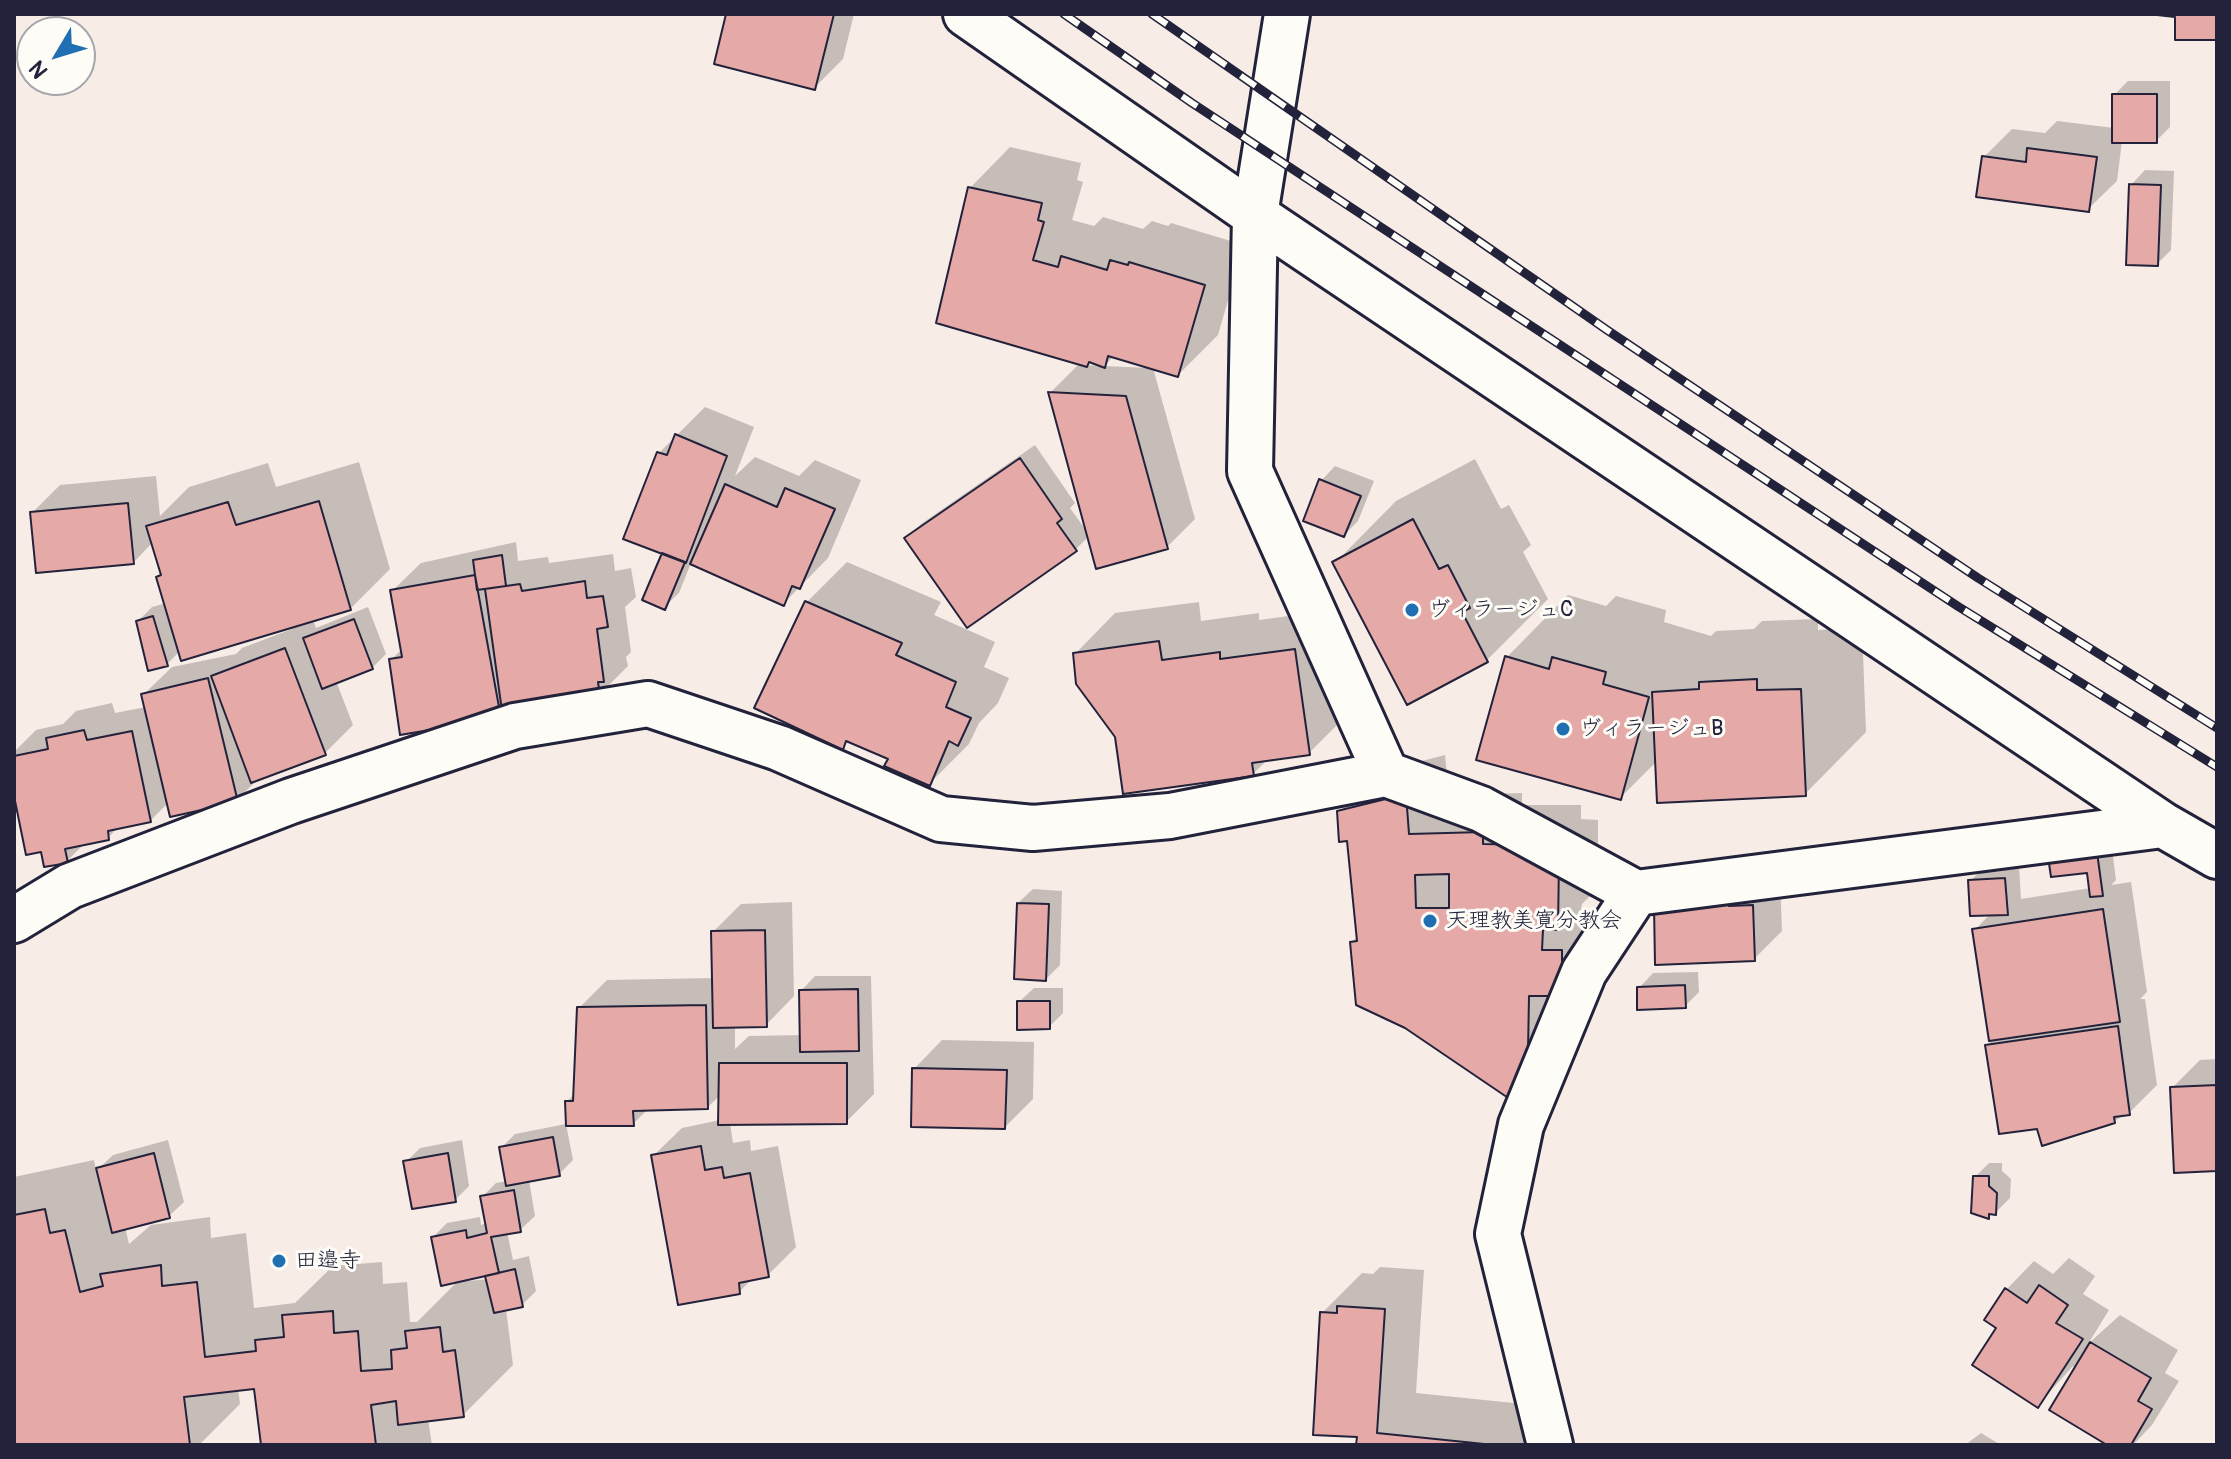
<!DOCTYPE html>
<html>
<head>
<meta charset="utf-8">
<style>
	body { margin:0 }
	#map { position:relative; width:2231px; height:1459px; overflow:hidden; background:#f8ece7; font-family:Pangolin,sans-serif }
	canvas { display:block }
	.frame { position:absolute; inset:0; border:16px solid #22223b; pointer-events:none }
	.north { position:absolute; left:16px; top:16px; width:80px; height:80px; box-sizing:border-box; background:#fdfcf7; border:2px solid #a5a5ac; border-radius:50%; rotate:232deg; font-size:22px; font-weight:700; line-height:32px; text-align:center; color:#22223b }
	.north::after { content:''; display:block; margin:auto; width:28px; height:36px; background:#1f6fb2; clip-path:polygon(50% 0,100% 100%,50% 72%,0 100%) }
</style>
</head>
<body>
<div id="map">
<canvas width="2231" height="1459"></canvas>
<div class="frame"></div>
<div class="north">N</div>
</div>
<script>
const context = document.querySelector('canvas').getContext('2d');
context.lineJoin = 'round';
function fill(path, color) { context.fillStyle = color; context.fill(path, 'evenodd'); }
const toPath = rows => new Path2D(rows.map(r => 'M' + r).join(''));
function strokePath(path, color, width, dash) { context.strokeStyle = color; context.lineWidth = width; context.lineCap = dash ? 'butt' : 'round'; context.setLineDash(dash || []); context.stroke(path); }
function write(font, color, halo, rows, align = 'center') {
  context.font = font + ' Pangolin,"Klee One",sans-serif'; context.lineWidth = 6; context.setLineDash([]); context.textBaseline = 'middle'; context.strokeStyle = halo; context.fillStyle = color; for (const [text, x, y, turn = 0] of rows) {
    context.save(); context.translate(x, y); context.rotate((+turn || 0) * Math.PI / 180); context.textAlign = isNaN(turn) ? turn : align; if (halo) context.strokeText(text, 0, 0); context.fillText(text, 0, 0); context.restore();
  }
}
const shadow = toPath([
	[728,14,854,14,843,59,815,87],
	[2128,81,2170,81,2170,127,2156,141,2122,141,2117,181,2088,209,1984,157,2012,129,2045,133,2057,121,2114,128,2114,95],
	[1010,147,1081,163,1077,180,1083,182,1072,220,1094,226,1103,217,1143,229,1152,221,1168,226,1171,223,1244,245,1218,335,1178,375,1153,368,1195,519,1167,547,1089,536,1075,550,907,539,921,524,1035,445,1075,503,1070,508,1088,533,1050,393,1080,363,970,188],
	[1114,356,1149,368,1104,366],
	[1090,361,1101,366,1086,365],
	[2145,170,2174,171,2171,250,2157,264,2131,185],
	[705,407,754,427,735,476,755,457,799,476,815,460,861,480,828,558,784,603,691,563,679,593,664,607,659,453],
	[1475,459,1501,509,1509,505,1531,545,1523,552,1548,599,1487,660,1335,563,1396,501],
	[359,462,390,569,350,609,313,620,316,628,368,607,386,654,372,668,336,681,353,725,325,753,260,777,237,800,169,802,150,821,118,827,108,838,85,843,67,861,43,849,14,786,14,752,36,730,63,724,76,711,112,703,115,713,146,707,143,695,172,667,236,654,242,648,292,629,291,626,180,651,167,664,138,621,152,607,166,603,158,577,163,573,153,542,133,563,32,513,60,485,156,476,160,516,189,487,268,463,276,487],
	[1335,466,1374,481,1358,521,1344,535,1321,481],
	[516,542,518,561,548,557,549,563,613,554,615,571,631,568,636,597,625,607,631,652,626,657,628,666,599,695,500,716,391,660,402,649,392,591,421,563],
	[847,562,941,602,934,615,995,642,984,667,1009,678,998,703,979,723,969,744,929,784,891,758,850,740,842,748,807,602],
	[1568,595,1606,606,1616,596,1666,610,1664,622,1711,636,1716,631,1754,629,1762,621,1818,619,1818,630,1862,628,1866,732,1805,794,1657,761,1620,798,1507,657],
	[1199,602,1201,621,1259,613,1259,620,1334,610,1349,713,1309,753,1268,759,1253,774,1075,654,1115,613],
	[1445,755,1449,795,1522,793,1522,805,1581,805,1581,819,1598,820,1598,888,1582,904,1581,910,1601,911,1567,1011,1586,1024,1560,1064,1520,1104,1352,942,1358,936,1349,839,1339,812,1380,772],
	[2107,810,2116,880,2111,885,2131,882,2147,992,2140,999,2145,999,2157,1085,2129,1113,2114,1121,2038,1126,1987,1045,1991,1041,1975,930,1991,913,1970,881,1985,867,2019,865,2021,899,2091,888,2088,870,2046,830,2061,815],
	[1756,867,1780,878,1782,931,1754,959,1657,963],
	[1033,889,1062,891,1060,965,1046,979,1018,903],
	[792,902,794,996,766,1025,735,1025,735,1049,749,1036,802,1035,801,991,815,976,871,976,874,1094,846,1122,730,1123,733,1143,750,1140,751,1151,778,1146,796,1247,768,1275,753,1278,739,1292,653,1156,682,1128,720,1120,720,1095,708,1107,648,1109,633,1124,567,1101,576,1093,579,1008,607,980,714,978,713,932,741,904],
	[1698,972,1699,992,1685,1006,1639,988,1653,973],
	[1034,988,1063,988,1063,1013,1049,1027,1019,1002],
	[942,1040,1034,1042,1033,1099,1005,1127,914,1069],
	[2217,1059,2217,1169,2172,1088,2200,1060],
	[566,1124,573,1160,559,1174,529,1180,535,1216,520,1230,507,1232,513,1260,529,1256,536,1291,522,1305,506,1309,513,1365,463,1415,428,1419,432,1445,263,1445,255,1387,238,1389,240,1404,199,1445,14,1445,14,1177,94,1160,96,1171,113,1155,168,1140,184,1202,169,1216,125,1227,129,1244,151,1225,210,1217,211,1238,246,1233,254,1308,295,1303,333,1266,382,1262,383,1284,407,1282,410,1322,417,1322,459,1280,433,1237,447,1223,480,1217,481,1225,487,1223,482,1197,496,1183,507,1181,501,1148,515,1134],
	[486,1274,488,1279,468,1281,468,1278],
	[462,1140,469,1186,455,1200,406,1162,420,1148],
	[1989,1163,2002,1163,2002,1171,2011,1179,2010,1198,1995,1213,1982,1216,1975,1177],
	[2069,1258,2095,1276,2083,1294,2109,1310,2088,1344,2120,1315,2178,1350,2165,1373,2179,1381,2152,1425,2133,1445,2111,1445,2073,1366,2038,1405,1999,1327,2006,1290,2034,1261,2053,1274],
	[1380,1267,1424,1270,1416,1393,1533,1405,1529,1445,1338,1445,1358,1444,1359,1435,1322,1313,1362,1273,1373,1274],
	[1981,1433,2001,1445,1965,1445]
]);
const building = toPath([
	[726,14,834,14,815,90,714,64,726,14],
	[2148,14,2217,14,2217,40,2175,40,2175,17,2148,14],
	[2112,94,2157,94,2157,143,2112,143,2112,94],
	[2027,148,2097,157,2089,212,1976,197,1982,156,2026,162,2027,148],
	[2129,184,2161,185,2158,266,2126,265,2129,184],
	[968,187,1042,203,1038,220,1044,222,1033,260,1058,267,1061,256,1107,270,1110,260,1128,265,1129,262,1205,285,1178,377,1108,356,1105,368,1089,362,1087,367,936,323,968,187],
	[1048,392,1126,396,1168,549,1096,569,1048,392],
	[675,434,727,456,686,563,623,539,657,452,667,455,675,434],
	[1020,458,1062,519,1057,523,1077,551,967,628,904,538,1020,458],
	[1319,479,1361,496,1344,537,1303,521,1319,479],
	[725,484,777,507,785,488,835,509,800,589,792,586,784,606,690,564,725,484],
	[319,501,351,610,181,661,156,577,161,575,146,526,228,502,236,525,319,501],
	[128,503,134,564,36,573,30,512,128,503],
	[1413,519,1439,569,1448,565,1470,608,1462,612,1488,662,1407,705,1332,562,1413,519],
	[662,553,685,562,665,610,642,600,662,553],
	[502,555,506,586,477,590,473,560,502,555],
	[475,575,501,718,400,735,389,659,402,657,390,590,475,575],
	[585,581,587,598,603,596,608,627,597,629,604,682,598,682,600,696,502,711,485,589,520,584,522,591,585,581],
	[805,601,902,643,896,655,956,682,946,707,971,718,958,746,949,741,930,786,884,766,888,759,846,741,843,750,754,708,805,601],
	[153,616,168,666,148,671,136,621,153,616],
	[354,619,373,669,322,689,303,638,354,619],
	[1159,641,1162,660,1220,652,1220,659,1295,649,1310,755,1252,763,1254,776,1123,794,1115,737,1076,684,1073,653,1159,641],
	[285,648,326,755,251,783,211,676,285,648],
	[1505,656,1549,669,1552,657,1606,672,1603,684,1649,697,1621,800,1476,760,1505,656],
	[208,678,238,802,170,817,141,694,208,678],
	[1757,679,1757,690,1801,689,1806,796,1657,803,1652,692,1699,689,1699,682,1757,679],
	[84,730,87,740,132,731,151,822,108,831,109,840,65,849,68,863,44,867,41,852,26,855,14,796,14,756,48,749,46,738,84,730],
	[1406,794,1409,834,1483,832,1483,844,1542,845,1559,859,1558,930,1543,930,1542,950,1562,950,1562,996,1529,996,1528,1052,1520,1106,1405,1028,1356,1005,1350,942,1357,941,1347,841,1339,842,1337,811,1406,794],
	[1449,874,1449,908,1416,908,1415,875,1449,874],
	[2093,823,2103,896,2090,897,2087,873,2051,877,2044,829,2093,823],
	[2005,878,2008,915,1970,916,1968,880,2005,878],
	[1728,894,1729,906,1753,905,1755,961,1655,965,1654,906,1728,894],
	[1017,903,1049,904,1046,981,1014,979,1017,903],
	[2103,909,2120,1022,1989,1041,1972,929,2103,909],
	[765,930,767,1027,713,1028,711,931,765,930],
	[1685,985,1686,1008,1637,1010,1637,987,1685,985],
	[858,989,859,1051,800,1052,799,990,858,989],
	[1017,1001,1050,1001,1050,1029,1017,1030,1017,1001],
	[706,1005,708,1109,633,1111,634,1126,566,1126,565,1101,573,1101,577,1007,706,1005],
	[2118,1026,2130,1115,2114,1117,2115,1123,2042,1146,2037,1129,1999,1134,1985,1045,2118,1026],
	[719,1063,847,1063,847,1124,718,1125,719,1063],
	[912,1068,1007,1070,1005,1129,911,1127,912,1068],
	[2217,1085,2217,1171,2174,1173,2170,1087,2217,1085],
	[553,1137,560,1176,506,1186,499,1147,553,1137],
	[701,1146,705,1170,722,1167,724,1178,750,1173,769,1277,739,1283,740,1294,678,1305,651,1155,701,1146],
	[154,1153,170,1218,112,1233,96,1168,154,1153],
	[448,1153,456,1202,412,1209,403,1161,448,1153],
	[1973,1176,1989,1176,1989,1186,1997,1193,1996,1215,1989,1214,1989,1219,1971,1213,1973,1176],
	[514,1190,521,1232,491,1237,499,1273,441,1286,431,1237,466,1230,467,1238,487,1233,480,1196,514,1190],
	[45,1209,50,1233,65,1230,80,1292,103,1286,100,1274,161,1265,162,1286,197,1282,205,1357,256,1351,255,1340,284,1337,282,1315,333,1311,334,1333,358,1331,361,1371,392,1369,391,1350,407,1348,405,1331,440,1327,443,1352,455,1350,464,1417,398,1425,396,1401,371,1405,376,1445,261,1445,254,1389,184,1397,190,1445,14,1445,14,1215,45,1209],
	[515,1269,523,1307,494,1313,485,1276,515,1269],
	[2039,1285,2068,1305,2056,1323,2083,1339,2038,1408,1972,1365,1996,1328,1984,1320,2005,1288,2027,1303,2039,1285],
	[1337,1306,1385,1309,1377,1433,1494,1445,1356,1445,1357,1437,1313,1435,1320,1312,1337,1313,1337,1306],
	[2090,1342,2151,1378,2138,1401,2152,1409,2131,1445,2107,1445,2049,1410,2090,1342]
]);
const street = toPath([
	[966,14,1255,215,2163,825,2217,856],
	[1287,14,1255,215,1250,471,1386,774],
	[1636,893,2163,825],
	[14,920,70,886,291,801,515,726,648,704,779,748,941,819,1033,828,1170,816,1386,774,1481,809,1636,893,1584,972,1521,1125,1498,1234,1550,1445]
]);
const rail = toPath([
	[1064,14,1192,103,1959,607,2217,767],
	[1152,14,1607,330,1978,578,2217,728]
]);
const markers = [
	[1412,610,8,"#1f6fb2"],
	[1563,729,8,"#1f6fb2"],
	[1430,921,8,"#1f6fb2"],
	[279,1261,8,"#1f6fb2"]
];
const poiNames = [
	["ヴィラージュC",1428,610],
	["ヴィラージュB",1579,729],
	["天理教美寛分教会",1446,921],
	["田邉寺",295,1261]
];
fill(shadow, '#0003');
fill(building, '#e5aaa7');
strokePath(building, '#22223b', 2);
strokePath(street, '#22223b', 50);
strokePath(street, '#fdfcf7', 44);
strokePath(rail, '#22223b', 9);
strokePath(rail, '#fdfcf7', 6, [18]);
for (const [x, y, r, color] of markers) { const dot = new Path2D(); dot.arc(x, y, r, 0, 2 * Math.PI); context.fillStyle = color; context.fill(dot); strokePath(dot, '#fdfcf7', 3); }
write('22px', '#22223b', '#fdfcf7', poiNames, 'left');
</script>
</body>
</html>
